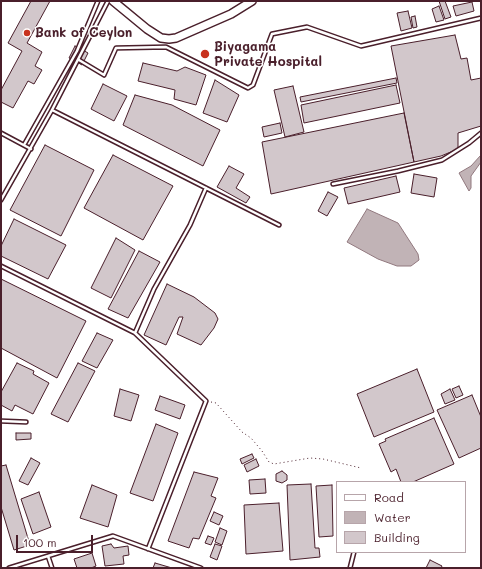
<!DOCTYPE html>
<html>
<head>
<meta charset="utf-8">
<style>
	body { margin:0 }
	#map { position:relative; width:482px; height:569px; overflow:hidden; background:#fff; font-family:Mali,sans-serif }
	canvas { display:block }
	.frame { position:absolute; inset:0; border:2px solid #4a1f2b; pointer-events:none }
	.legend { position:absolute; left:336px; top:481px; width:130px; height:72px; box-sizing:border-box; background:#fff; border:1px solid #b7a5aa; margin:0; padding:5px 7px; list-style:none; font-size:12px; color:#4a1f2b }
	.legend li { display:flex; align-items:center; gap:8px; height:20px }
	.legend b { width:20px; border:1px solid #b7a5aa }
	.scale { position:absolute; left:16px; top:535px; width:77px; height:18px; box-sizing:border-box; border:2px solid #4a1f2b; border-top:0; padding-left:5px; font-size:12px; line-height:14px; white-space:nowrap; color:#4a1f2b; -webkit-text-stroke:3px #fff; paint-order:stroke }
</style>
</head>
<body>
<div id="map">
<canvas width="482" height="569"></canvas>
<div class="frame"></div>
<ul class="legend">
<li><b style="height:5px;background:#fff"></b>Road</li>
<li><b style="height:11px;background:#c1b3b6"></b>Water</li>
<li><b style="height:11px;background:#d2c7cb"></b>Building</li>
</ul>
<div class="scale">100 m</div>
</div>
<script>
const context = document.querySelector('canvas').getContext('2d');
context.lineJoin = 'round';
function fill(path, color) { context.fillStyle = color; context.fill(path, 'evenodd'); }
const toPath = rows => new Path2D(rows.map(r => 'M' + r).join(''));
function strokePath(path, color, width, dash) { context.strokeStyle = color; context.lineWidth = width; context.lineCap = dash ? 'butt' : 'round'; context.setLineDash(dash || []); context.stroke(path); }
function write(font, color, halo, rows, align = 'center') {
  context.font = font + ' Mali,sans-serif'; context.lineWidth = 3; context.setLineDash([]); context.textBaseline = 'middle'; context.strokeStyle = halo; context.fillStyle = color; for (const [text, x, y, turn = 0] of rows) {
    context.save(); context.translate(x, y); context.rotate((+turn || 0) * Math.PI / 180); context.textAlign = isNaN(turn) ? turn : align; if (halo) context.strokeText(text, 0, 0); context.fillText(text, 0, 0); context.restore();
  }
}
const water = toPath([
	[481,155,481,162,471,176,471,188,469,191,459,173,471,166,481,155],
	[367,209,398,223,418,254,419,260,411,266,397,266,378,259,347,242,367,209]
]);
const building = toPath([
	[31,1,50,1,27,43,42,52,35,66,42,70,34,84,28,81,13,108,1,102,1,90,22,51,8,43,31,1],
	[439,1,445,1,451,17,445,19,439,1],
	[472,2,474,11,456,16,453,6,472,2],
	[439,6,444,20,436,22,432,9,439,6],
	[408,11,412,28,401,31,397,13,408,11],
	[415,16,417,27,413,28,411,17,415,16],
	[455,35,461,59,467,58,471,80,481,78,481,126,458,133,458,149,441,156,414,162,391,46,455,35],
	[75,46,81,49,75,61,69,58,75,46],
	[81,49,88,53,82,65,75,61,81,49],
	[143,63,177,71,185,67,206,75,196,105,174,99,175,90,138,81,143,63],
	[396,78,397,83,301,102,300,97,396,78],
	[215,80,239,95,227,122,203,113,215,80],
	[103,84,127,96,114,121,91,109,103,84],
	[396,85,400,103,304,123,301,105,396,85],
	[293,86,304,132,285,137,274,90,293,86],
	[135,95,172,105,220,130,203,166,123,125,135,95],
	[404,113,414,162,271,194,262,142,404,113],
	[280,123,282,133,264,137,262,127,280,123],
	[45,145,94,170,61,236,10,210,45,145],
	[113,155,173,186,143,240,84,208,113,155],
	[229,166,244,174,236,188,250,197,246,203,217,187,229,166],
	[414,174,437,178,434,197,411,193,414,174],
	[396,176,400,192,348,204,344,188,396,176],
	[328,192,338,197,327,216,318,211,328,192],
	[14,219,66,245,48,279,1,256,1,246,14,219],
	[116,238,135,250,111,298,91,288,116,238],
	[139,251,160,262,128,318,108,309,139,251],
	[1,279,86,321,57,378,1,348,1,279],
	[167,284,194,297,215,313,218,319,214,328,201,345,177,334,183,317,179,317,166,345,144,335,167,284],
	[97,333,113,340,97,368,82,361,97,333],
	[17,363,34,371,33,374,49,383,33,414,15,405,12,411,1,405,1,392,17,363],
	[78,363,95,371,68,422,51,414,78,363],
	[417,369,434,412,374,437,357,394,417,369],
	[459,386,463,395,456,398,452,389,459,386],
	[120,389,139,395,131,421,114,416,120,389],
	[450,389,455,400,445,404,441,394,450,389],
	[472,395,481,417,481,448,459,458,437,410,472,395],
	[160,396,185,405,180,419,155,410,160,396],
	[434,418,454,464,413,482,401,482,396,469,391,472,379,444,386,441,385,439,434,418],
	[156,424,178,433,153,501,130,493,156,424],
	[16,433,31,433,31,439,16,440,16,433],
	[252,454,254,458,242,464,240,459,252,454],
	[31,458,40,463,28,485,19,481,31,458],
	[256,459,259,466,247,472,244,465,256,459],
	[6,465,30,545,14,550,1,507,1,466,6,465],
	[282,471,287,475,287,480,282,483,276,481,276,474,282,471],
	[194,472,218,478,211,496,216,498,199,539,193,538,189,548,168,541,194,472],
	[265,479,266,493,250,494,249,480,265,479],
	[311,484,315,548,319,548,320,557,290,560,287,485,311,484],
	[92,485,117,495,108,527,80,518,92,485],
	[332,485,333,536,319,537,316,486,332,485],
	[39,492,51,527,33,534,21,499,39,492],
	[279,503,283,551,246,554,244,505,279,503],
	[214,512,223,516,219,525,210,521,214,512],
	[220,528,227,531,222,545,215,542,220,528],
	[208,536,214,538,211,545,205,543,208,536],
	[111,544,114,548,128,546,129,555,123,556,124,564,105,566,102,546,111,544],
	[215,544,222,546,217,560,210,557,215,544],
	[92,553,96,566,91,568,77,568,74,559,92,553],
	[430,560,442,566,441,568,426,568,430,560],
	[155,563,172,568,153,568,155,563]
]);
const path = toPath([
	[211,402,216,403,242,432,251,438,262,451,269,462,274,464,310,458,323,459,361,468]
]);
const lane = toPath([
	[79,60,104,75,116,48,166,47,248,88,253,85,272,34,307,27,361,46,481,18],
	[52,110,279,225],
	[1,133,31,149],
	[24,145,77,51,98,1],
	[333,184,398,171,442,160,469,143,481,133],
	[1,200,52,110,108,1],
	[1,266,135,333,206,401,148,549],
	[135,333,154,289,190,225,206,188],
	[1,421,26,422],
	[48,556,52,568],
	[9,568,113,536,201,568],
	[350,568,354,552]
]);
const secondary = toPath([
	[113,1,147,29,161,38,169,39,176,38,231,14,252,1]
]);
const markers = [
	[27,33,4,"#c8321e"],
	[205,54,5,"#c8321e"]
];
const poiNames = [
	["Bank of Ceylon",35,33],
	["Biyagama",214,47],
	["Private Hospital",214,62]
];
fill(water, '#c1b3b6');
strokePath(water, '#91787e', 1);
fill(building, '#d2c7cb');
strokePath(building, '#4a1f2b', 1);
strokePath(lane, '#4a1f2b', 5.5);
strokePath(secondary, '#4a1f2b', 10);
strokePath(path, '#4a1f2b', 1, [1, 3]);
strokePath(lane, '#fff', 2.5);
strokePath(secondary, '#fff', 7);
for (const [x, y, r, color] of markers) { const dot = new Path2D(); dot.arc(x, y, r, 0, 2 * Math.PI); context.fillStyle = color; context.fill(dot); strokePath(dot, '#fff', 1.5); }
write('bold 13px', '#4a1f2b', '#fff', poiNames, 'left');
</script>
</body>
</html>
